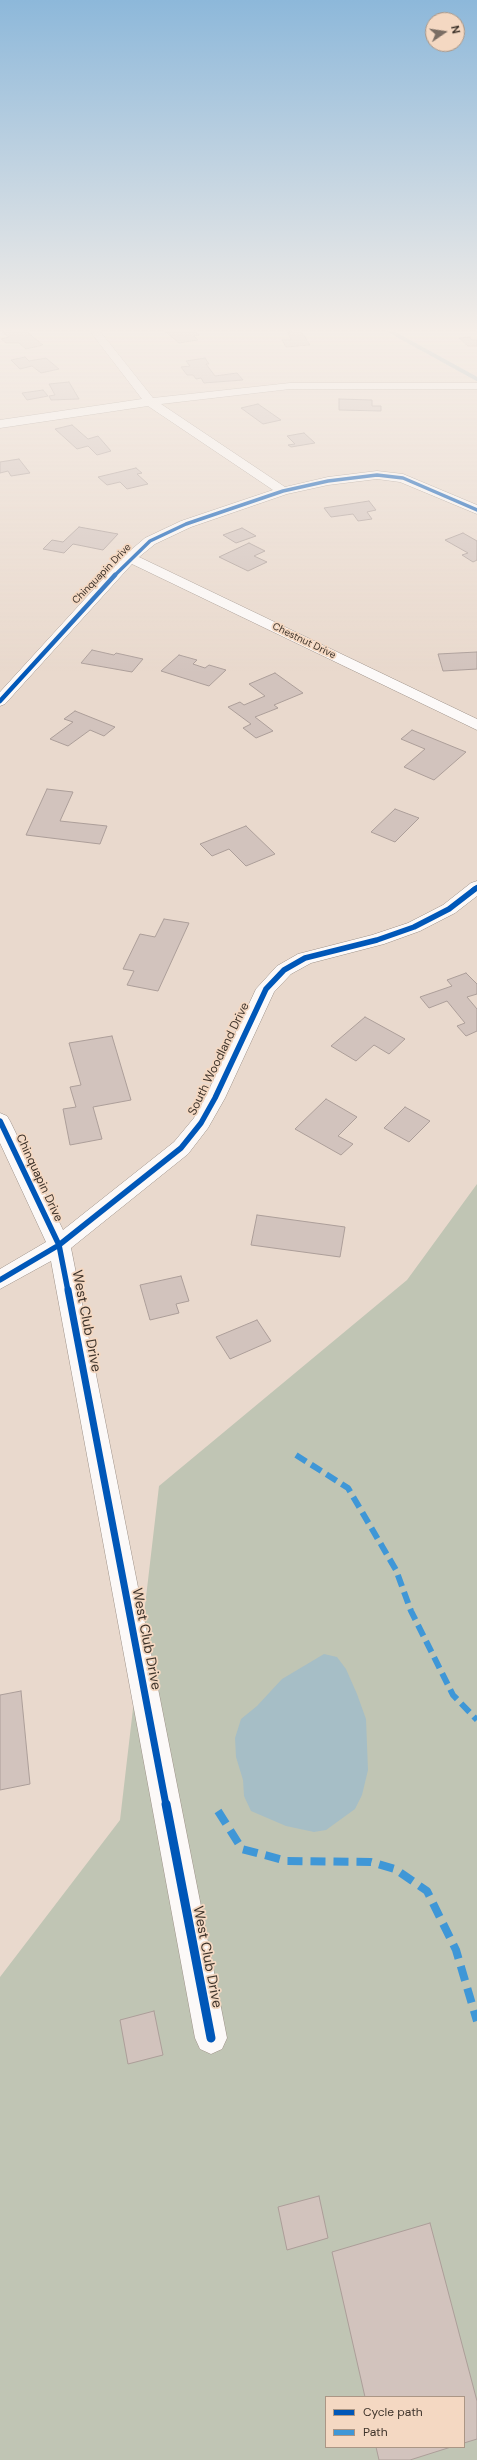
<!DOCTYPE html>
<html>
<head>
<meta charset="utf-8">
<style>
	body { margin:0 }
	#map { position:relative; width:477px; height:2460px; overflow:hidden; background:#e9d9cd; font-family:"DM Sans",sans-serif }
	canvas { display:block }
	.legend { position:absolute; left:325px; top:2396px; width:140px; height:52px; box-sizing:border-box; background:#f4d8c2; border:1px solid #ab9685; margin:0; padding:5px 7px; list-style:none; font-size:12px; color:#3e332a }
	.legend li { display:flex; align-items:center; gap:8px; height:20px }
	.legend b { width:20px; border:1px solid #ab9685 }
	.north { position:absolute; left:425px; top:12px; width:40px; height:40px; box-sizing:border-box; background:#f4d8c2; border:1px solid #ab9685; border-radius:50%; rotate:77deg; font-size:11px; font-weight:700; line-height:16px; text-align:center; color:#3e332a }
	.north::after { content:''; display:block; margin:auto; width:14px; height:18px; background:#7a6d63; clip-path:polygon(50% 0,100% 100%,50% 72%,0 100%) }
</style>
</head>
<body>
<div id="map">
<canvas width="477" height="2460"></canvas>
<ul class="legend">
<li><b style="height:5px;background:#0057b8"></b>Cycle path</li>
<li><b style="height:5px;background:#3f97d7"></b>Path</li>
</ul>
<div class="north">N</div>
</div>
<script>
const context = document.querySelector('canvas').getContext('2d');
context.lineJoin = 'round';
function fill(path, color) { context.fillStyle = color; context.fill(path, 'evenodd'); }
const toPath = rows => new Path2D(rows.map(r => 'M' + r).join(''));
function strokePath(path, color, width, dash) { context.strokeStyle = color; context.lineWidth = width; context.lineCap = dash ? 'butt' : 'round'; context.setLineDash(dash || []); context.stroke(path); }
function write(font, color, halo, rows, align = 'center') {
  context.font = font + ' "DM Sans",sans-serif'; context.lineWidth = 3.5; context.setLineDash([]); context.textBaseline = 'middle'; context.strokeStyle = halo; context.fillStyle = color; for (const [text, x, y, turn = 0] of rows) {
    context.save(); context.translate(x, y); context.rotate((+turn || 0) * Math.PI / 180); context.textAlign = isNaN(turn) ? turn : align; if (halo) context.strokeText(text, 0, 0); context.fillText(text, 0, 0); context.restore();
  }
}
const green = toPath([
	[477,1184,477,2460,0,2460,0,1977,120,1820,159,1486,407,1280],
	[326,2397,464,2397,464,2447,326,2447]
]);
const water = toPath([
	[324,1654,337,1657,346,1669,357,1694,366,1719,368,1770,362,1795,355,1809,326,1830,314,1832,286,1826,251,1811,244,1796,243,1780,236,1757,235,1738,241,1719,257,1706,282,1679]
]);
const stream = toPath([
	[388,330,477,379]
]);
const building = toPath([
	[20,330,27,332,43,345,26,349,19,343,6,343,1,339,9,337,2,332,20,330],
	[163,330,192,330,199,335,194,336,198,340,179,343,163,330],
	[301,331,310,345,286,347,282,340,291,340,288,332,301,331],
	[470,337,472,340,477,340,477,346,468,346,459,338,470,337],
	[25,357,29,361,46,358,59,369,41,373,32,366,20,369,11,360,25,357],
	[205,358,209,364,206,364,215,376,237,373,243,380,204,383,201,378,196,379,193,375,187,375,181,367,190,366,186,361,205,358],
	[69,382,79,399,51,400,49,396,55,395,49,384,69,382],
	[43,390,48,396,27,400,22,393,43,390],
	[339,399,372,400,372,406,381,406,381,411,339,410,339,399],
	[258,404,281,420,263,424,241,408,258,404],
	[72,425,88,439,98,436,111,451,97,455,88,446,77,449,55,429,72,425],
	[304,433,315,443,291,447,288,445,295,444,287,436,304,433],
	[19,459,30,473,11,476,8,471,0,473,0,462,19,459],
	[136,468,142,473,137,474,148,484,127,489,120,482,107,485,98,477,136,468],
	[369,501,376,510,367,512,372,519,358,521,353,514,331,517,324,508,369,501],
	[79,527,118,534,103,550,73,544,64,553,43,549,52,540,63,542,79,527],
	[242,528,256,536,236,543,223,535,242,528],
	[463,533,477,541,477,560,473,562,462,555,468,553,445,540,463,533],
	[249,543,265,551,254,556,267,562,248,571,219,557,249,543],
	[92,650,114,655,116,653,143,659,132,672,81,663,92,650],
	[477,652,477,669,443,671,438,654,477,652],
	[179,655,197,660,193,664,205,668,209,665,226,670,209,686,161,671,179,655],
	[275,673,303,693,274,705,278,708,255,717,273,731,256,738,243,728,251,724,228,707,240,702,244,705,265,696,249,684,275,673],
	[75,711,115,727,104,736,90,730,68,746,50,739,73,722,64,719,75,711],
	[412,730,466,752,434,780,404,767,425,749,401,739,412,730],
	[47,789,73,792,60,821,107,826,100,844,26,835,47,789],
	[395,809,419,818,395,842,371,832,395,809],
	[246,826,275,854,246,866,229,849,212,856,200,844,246,826],
	[164,919,189,923,158,991,127,985,134,971,123,969,140,934,155,937,164,919],
	[466,973,477,984,477,994,467,997,477,1009,477,1031,466,1036,457,1026,465,1023,447,1001,429,1008,420,997,452,986,447,980,466,973],
	[365,1017,405,1039,389,1054,374,1045,356,1061,331,1046,365,1017],
	[112,1036,131,1100,93,1107,102,1139,70,1145,63,1109,76,1107,70,1087,81,1085,69,1043,112,1036],
	[326,1099,357,1117,338,1136,353,1144,341,1155,295,1129,326,1099],
	[405,1107,430,1121,409,1142,384,1128,405,1107],
	[257,1215,345,1227,340,1257,251,1245,257,1215],
	[181,1276,189,1301,176,1304,179,1313,150,1320,140,1285,181,1276],
	[257,1320,271,1341,230,1359,216,1337,257,1320],
	[21,1691,30,1784,0,1790,0,1695,21,1691],
	[154,2011,163,2055,128,2064,120,2020,154,2011],
	[319,2196,328,2238,287,2250,278,2207,319,2196],
	[430,2223,477,2401,477,2439,464,2443,464,2397,365,2397,332,2252,430,2223],
	[376,2447,451,2447,410,2460,379,2460,376,2447]
]);
const minor = toPath([
	[89,330,99,330,153,398,290,383,477,383,477,389,290,389,161,404,285,487,328,477,377,471,403,474,477,505,477,514,400,482,377,479,328,485,287,494,191,527,155,544,139,557,477,719,477,730,132,564,5,704,0,706,0,692,125,555,145,538,181,521,273,490,148,406,0,428,0,420,142,399,89,330],
	[477,881,477,896,455,913,420,931,384,944,311,963,291,974,274,992,225,1098,208,1128,188,1154,71,1248,227,2038,222,2049,211,2054,200,2049,195,2038,51,1261,0,1289,0,1269,46,1242,0,1143,0,1113,7,1116,10,1121,63,1230,174,1142,194,1118,205,1098,256,989,277,966,298,954,372,935,408,923,443,905,471,883,477,881]
]);
const quietFar1 = toPath([
	[296,1455,348,1488,396,1570,411,1611,453,1695,477,1720]
]);
const quiet = toPath([
	[218,1811,242,1849,287,1861,371,1862,395,1869,427,1891,456,1950,477,2021]
]);
const cyclewayFar4 = toPath([
	[114,576,150,541,186,524,283,491,328,481,377,475,403,478,477,510]
]);
const cyclewayFar3 = toPath([
	[0,701,115,575],
	[473,890,477,887]
]);
const cyclewayFar2 = toPath([
	[0,1121,59,1245,68,1291],
	[0,1280,59,1245,181,1148,201,1123,215,1098,266,989,284,970,305,958,377,940,414,927,449,909,475,889]
]);
const cyclewayFar1 = toPath([
	[68,1290,166,1805]
]);
const cycleway = toPath([
	[166,1804,211,2038]
]);
const farStreetnames = [
	["Chinquapin Drive",102,574,-46],
	["Chestnut Drive",304,641,26]
];
const streetNames = [
	["South Woodland Drive",219,1059,-64],
	["Chinquapin Drive",39,1178,65]
];
const nearStreetnames = [
	["West Club Drive",86,1321,79],
	["West Club Drive",146,1639,79],
	["West Club Drive",207,1957,79]
];
fill(green, '#c0c5b4');
fill(water, '#a6bec6');
strokePath(stream, '#a6bec6', 4);
fill(building, '#d2c3bd');
strokePath(building, '#ac9e99', 1);
strokePath(minor, '#9e9289', 1);
fill(minor, '#fcf9f8');
strokePath(quietFar1, '#3f97d7', 6, [12, 6]);
strokePath(quiet, '#3f97d7', 8, [15, 8]);
strokePath(cyclewayFar4, '#0057b8', 3.5);
strokePath(cyclewayFar3, '#0057b8', 4.5);
strokePath(cyclewayFar2, '#0057b8', 5.5);
strokePath(cyclewayFar1, '#0057b8', 7);
strokePath(cycleway, '#0057b8', 9);
const sky = context.createLinearGradient(0, 0, 0, 674);
sky.addColorStop(0, '#8db8da');
sky.addColorStop(0.49, '#f5eee8');
sky.addColorStop(1, '#f5eee800');
context.fillStyle = sky;
context.fillRect(0, 0, 477, 674);
write('10px', '#3e332a', '#f4d8c2', farStreetnames);
write('12px', '#3e332a', '#f4d8c2', streetNames);
write('14px', '#3e332a', '#f4d8c2', nearStreetnames);
</script>
</body>
</html>
